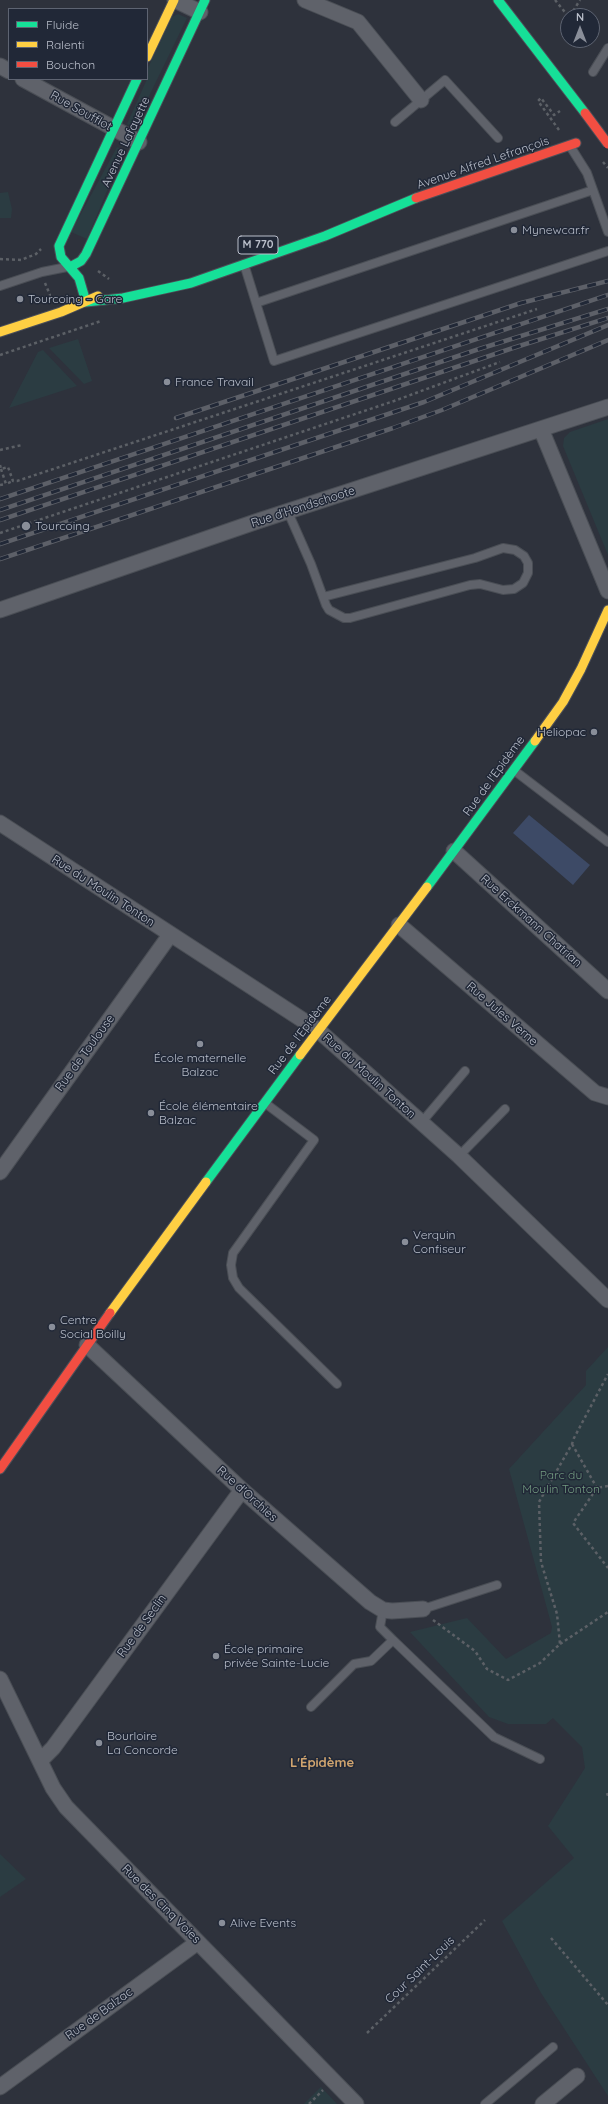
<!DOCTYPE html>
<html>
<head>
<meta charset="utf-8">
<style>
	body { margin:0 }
	#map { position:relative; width:608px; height:2104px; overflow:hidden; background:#2e323c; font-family:Quicksand,sans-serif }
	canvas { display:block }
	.legend { position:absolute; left:8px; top:8px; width:140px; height:72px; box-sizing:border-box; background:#212837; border:1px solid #5e6472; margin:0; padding:5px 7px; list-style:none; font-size:12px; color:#babfcb }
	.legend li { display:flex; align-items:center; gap:8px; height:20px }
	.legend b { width:20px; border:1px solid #5e6472 }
	.north { position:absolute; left:560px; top:8px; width:40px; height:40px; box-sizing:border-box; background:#212837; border:1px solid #5e6472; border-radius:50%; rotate:0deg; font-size:11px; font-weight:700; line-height:16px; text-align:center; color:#babfcb }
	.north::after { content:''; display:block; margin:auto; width:14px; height:18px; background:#898e99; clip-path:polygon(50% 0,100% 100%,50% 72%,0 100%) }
</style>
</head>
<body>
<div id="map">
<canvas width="608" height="2104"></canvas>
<ul class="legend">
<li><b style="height:5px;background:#16e098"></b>Fluide</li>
<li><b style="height:5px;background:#ffcf43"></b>Ralenti</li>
<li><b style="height:5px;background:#f24e42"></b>Bouchon</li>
</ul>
<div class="north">N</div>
</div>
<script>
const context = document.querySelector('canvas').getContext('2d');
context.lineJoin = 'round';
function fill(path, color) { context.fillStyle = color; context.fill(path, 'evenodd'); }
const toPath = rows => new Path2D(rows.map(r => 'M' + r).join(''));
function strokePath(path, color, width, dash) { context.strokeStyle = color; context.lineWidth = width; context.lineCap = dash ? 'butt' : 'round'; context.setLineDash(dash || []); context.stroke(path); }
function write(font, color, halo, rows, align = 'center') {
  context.font = font + ' Quicksand,sans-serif'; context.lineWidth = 3; context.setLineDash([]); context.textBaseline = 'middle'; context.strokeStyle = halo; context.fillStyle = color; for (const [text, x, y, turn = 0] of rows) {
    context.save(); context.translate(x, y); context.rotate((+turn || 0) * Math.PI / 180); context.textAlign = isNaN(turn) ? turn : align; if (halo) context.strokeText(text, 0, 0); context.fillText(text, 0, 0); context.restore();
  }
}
const green = toPath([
	[178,14,187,18,134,127,131,127,127,124,147,79,147,70,172,17],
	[117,147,124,150,87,239,71,232],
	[8,192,12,209,11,218,0,218,0,193],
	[78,339,92,381,84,384,49,348],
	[43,350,77,386,9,408,38,352],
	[608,419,608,555,563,446,564,438,570,432],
	[608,1347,608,2096,541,1993,502,1921,574,1858,548,1826,585,1768,582,1747,553,1718,546,1724,508,1724,489,1717,410,1632,467,1618,506,1659,551,1633,552,1627,509,1469,586,1385,586,1371],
	[0,1854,26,1879,0,1897],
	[321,2087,337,2104,304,2104]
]);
const water = toPath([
	[529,815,590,865,573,885,513,833]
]);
const path = toPath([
	[555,0,568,16],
	[570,16,580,0],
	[559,130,538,101,541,98,554,115,560,111],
	[0,259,21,260,36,254,41,249],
	[98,271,109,279],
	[45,283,50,295,51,295],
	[0,355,101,321],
	[0,450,22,445],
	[0,465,1,469,8,467,13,481,17,481,537,309],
	[1,469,6,484,13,481],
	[0,485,6,484],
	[0,533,394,401,500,362],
	[572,1444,597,1488],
	[608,1486,597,1488,573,1523,608,1568],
	[433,1620,475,1651,487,1669,508,1680,540,1663,560,1644,557,1614,541,1562,539,1502,572,1444,574,1438,608,1374],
	[560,1644,608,1612],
	[607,1793,608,1796],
	[551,1938,608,2005],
	[367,2033,485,1920],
	[309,2104,323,2090]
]);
const lane = toPath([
	[593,72,608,48],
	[395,122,445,80,498,138],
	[570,146,587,173,608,232],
	[244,264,274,361,608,251],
	[0,286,42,272,67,267],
	[256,303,593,190],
	[288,512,311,564,326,605,329,610,344,618,350,618,470,585,480,584,503,590,514,589,523,583,528,573,528,563,524,556,515,550,503,548,475,558,323,597],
	[515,771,608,842],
	[265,1103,314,1140,233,1253,231,1265,233,1278,239,1288,337,1384],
	[421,1123,465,1071],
	[459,1156,505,1109],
	[423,1609,497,1585],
	[383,1610,380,1627,393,1640],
	[311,1707,354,1664,371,1661,393,1640,494,1737,540,1759],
	[485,2104,553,2047]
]);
const street = toPath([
	[175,0,200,12],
	[305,0,358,22,421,100],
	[0,66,9,71],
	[23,79,139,142],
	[541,429,608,591],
	[0,610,258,521,608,407],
	[0,823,318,1030,459,1156,608,1300],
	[454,851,608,991],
	[399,925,595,1093,608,1097],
	[0,1172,170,935],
	[87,1345,242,1490,370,1602,383,1610,392,1611,423,1609],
	[0,1679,53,1788,66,1807,356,2104],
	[40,1761,53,1748,242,1490],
	[0,2087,198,1942],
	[543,2104,577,2076]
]);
const fast = toPath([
	[498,0,585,113],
	[70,267,81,261,86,254,205,0],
	[86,302,79,278,61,257,59,246,137,79],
	[86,302,123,298,191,283,325,236,416,198],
	[427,887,535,741],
	[206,1182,300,1055]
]);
const slow = toPath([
	[147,57,174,0],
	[0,332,61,312,98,296],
	[535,741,563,702,581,669,608,610],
	[300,1055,427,887],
	[110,1313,206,1182]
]);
const jam = toPath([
	[416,198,576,143],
	[0,1469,110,1313]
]);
const rail = toPath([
	[176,418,521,303,608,281],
	[0,499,608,295],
	[0,510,476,350,608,309],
	[0,520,513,348,608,318],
	[0,544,424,402,608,325],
	[0,559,393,428,442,410,608,340]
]);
const pathBridge = toPath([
	[603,162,608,168]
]);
const jamBridge = toPath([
	[585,113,608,144]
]);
const markers = [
	[514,230,4,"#898e99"],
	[20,299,4,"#898e99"],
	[167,382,4,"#898e99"],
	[26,526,5,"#898e99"],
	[594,732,4,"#898e99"],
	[200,1044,4,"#898e99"],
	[151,1113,4,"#898e99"],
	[405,1242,4,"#898e99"],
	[52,1327,4,"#898e99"],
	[216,1656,4,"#898e99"],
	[99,1743,4,"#898e99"],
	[222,1923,4,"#898e99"]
];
const shields = [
	[258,245,40]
];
const shieldNames = [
	["M 770",258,245]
];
const streetNames = [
	["Rue Soufflot",81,111,29],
	["Avenue Lafayette",126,142,-65],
	["Avenue Alfred Lefrançois",483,163,-19],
	["Rue d'Hondschoote",303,507,-18],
	["Rue de l'Epidème",494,776,-54],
	["Rue du Moulin Tonton",103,891,33],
	["Rue Erckmann Chatrian",531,921,42],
	["Rue Jules Verne",502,1014,41],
	["Rue de l'Epidème",300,1035,-53],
	["Rue de Toulouse",85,1053,-54],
	["Rue du Moulin Tonton",369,1076,42],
	["Rue d'Orchies",247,1494,42],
	["Rue de Seclin",142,1626,-54],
	["Rue des Cinq Voies",161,1904,45],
	["Cour Saint-Louis",420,1970,-44],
	["Rue de Balzac",99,2014,-36]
];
const poiNames = [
	["Mynewcar.fr",522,230],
	["Tourcoing – Gare",28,299],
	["France Travail",175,382],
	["Tourcoing",35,526],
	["Heliopac",586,732,"right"],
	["École maternelle",200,1058,"center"],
	["Balzac",200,1072,"center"],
	["École élémentaire",159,1106],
	["Balzac",159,1120],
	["Verquin",413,1235],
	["Confiseur",413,1249],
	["Centre",60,1320],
	["Social Boilly",60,1334],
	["École primaire",224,1649],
	["privée Sainte-Lucie",224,1663],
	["Bourloire",107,1736],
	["La Concorde",107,1750],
	["Alive Events",230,1923]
];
const parkNames = [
	["Parc du",561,1475],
	["Moulin Tonton",561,1489]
];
const neighbourhoodNames = [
	["L'Épidème",322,1763]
];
fill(green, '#2b3c42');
fill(water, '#3d4a66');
strokePath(lane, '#4a4e55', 10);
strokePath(street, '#4a4e55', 17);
strokePath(fast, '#4c4f58', 11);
strokePath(slow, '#4c4f58', 11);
strokePath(jam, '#4c4f58', 11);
strokePath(path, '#5c6066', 2.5, [3, 3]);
strokePath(lane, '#5f626a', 8);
strokePath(street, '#5f626a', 15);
strokePath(fast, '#16e098', 9);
strokePath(slow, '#ffcf43', 9);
strokePath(jam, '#f24e42', 9);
strokePath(rail, '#5d6068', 4.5);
strokePath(rail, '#212837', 3, [9]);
strokePath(jamBridge, '#4c4f58', 11, []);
strokePath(pathBridge, '#5c6066', 2.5, [3, 3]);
strokePath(jamBridge, '#f24e42', 9);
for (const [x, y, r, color] of markers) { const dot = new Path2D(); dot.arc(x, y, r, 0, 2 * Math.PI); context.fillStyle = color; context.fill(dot); strokePath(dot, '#212837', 1.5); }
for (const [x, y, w] of shields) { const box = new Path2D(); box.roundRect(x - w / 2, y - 9, w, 18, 3); context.fillStyle = '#212837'; context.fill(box); strokePath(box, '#babfcb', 1); }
write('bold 11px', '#babfcb', null, shieldNames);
write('12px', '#babfcb', '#212837', streetNames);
write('12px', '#babfcb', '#212837', poiNames, 'left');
write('12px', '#729b80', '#212837', parkNames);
write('bold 13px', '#d1a56f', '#212837', neighbourhoodNames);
</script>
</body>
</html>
